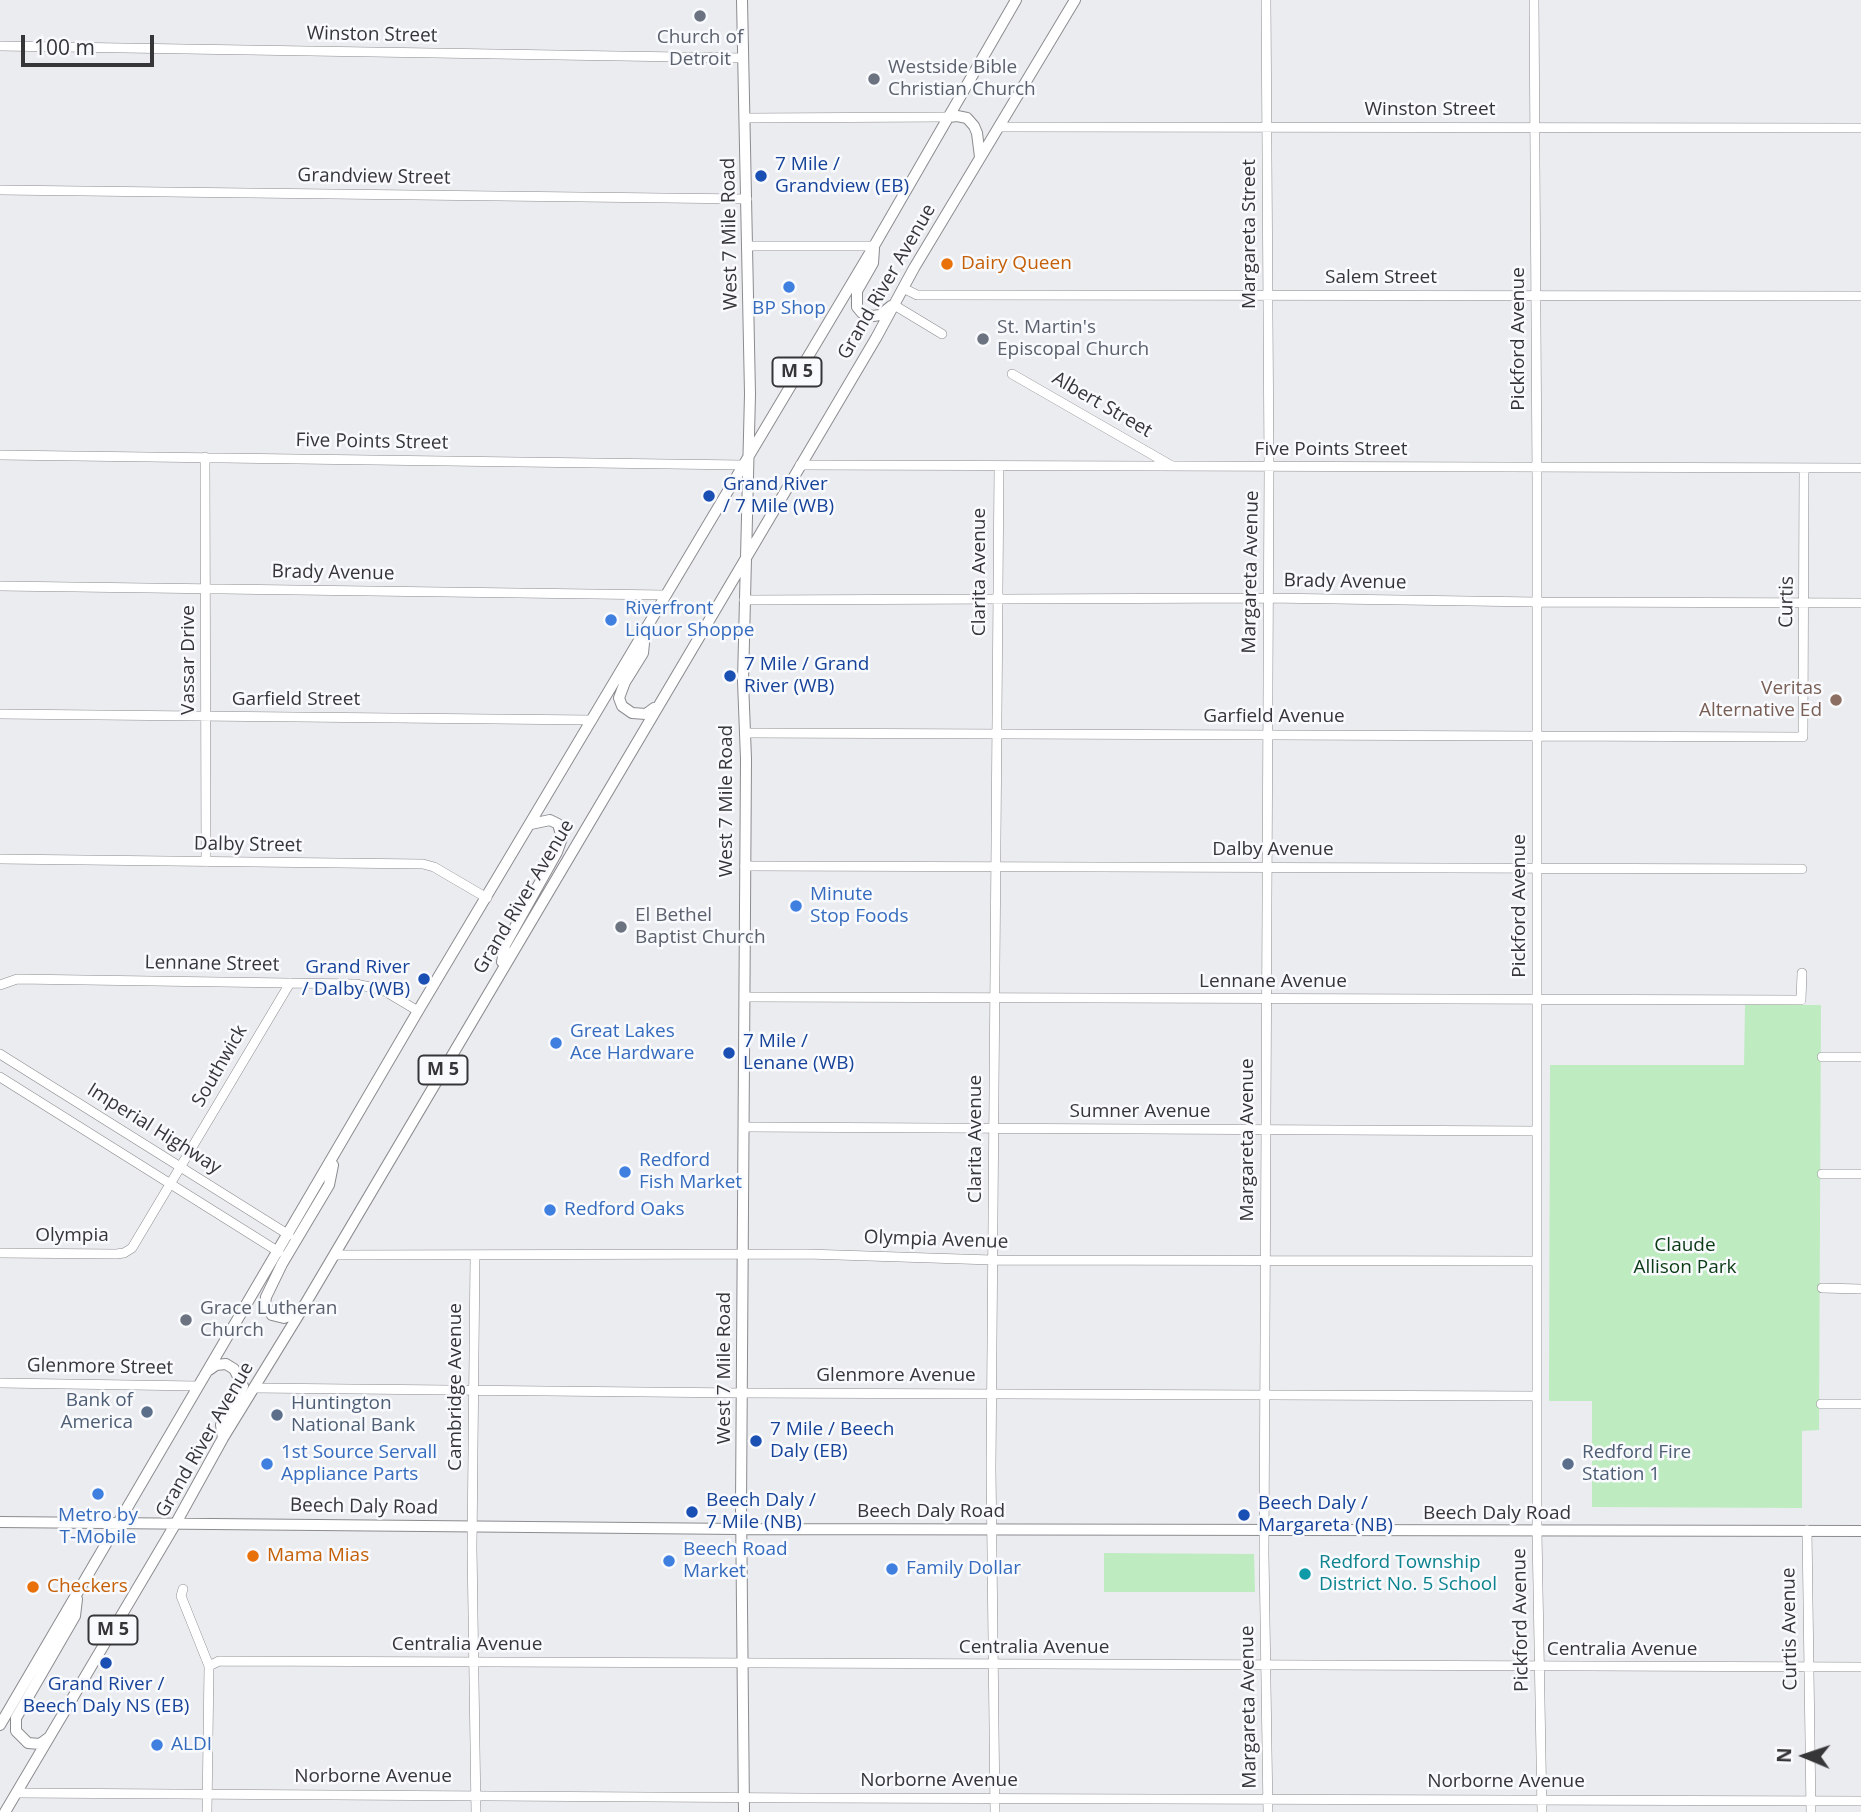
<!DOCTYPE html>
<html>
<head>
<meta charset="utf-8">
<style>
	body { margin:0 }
	#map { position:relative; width:1861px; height:1812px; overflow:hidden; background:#ebecf0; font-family:"Open Sans",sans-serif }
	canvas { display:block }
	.north { position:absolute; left:1770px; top:1721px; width:70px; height:70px; -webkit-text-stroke:5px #f9fafd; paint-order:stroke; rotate:272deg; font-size:19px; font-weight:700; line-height:28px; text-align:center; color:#363638 }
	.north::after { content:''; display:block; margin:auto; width:24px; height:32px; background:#363638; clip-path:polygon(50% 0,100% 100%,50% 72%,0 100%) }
	.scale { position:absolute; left:21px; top:35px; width:133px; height:32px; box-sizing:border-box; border:4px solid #363638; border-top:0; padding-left:9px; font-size:21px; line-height:24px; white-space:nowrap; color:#363638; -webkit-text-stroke:5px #f9fafd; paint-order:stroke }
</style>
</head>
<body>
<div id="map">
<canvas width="1861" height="1812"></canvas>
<div class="north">N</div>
<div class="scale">100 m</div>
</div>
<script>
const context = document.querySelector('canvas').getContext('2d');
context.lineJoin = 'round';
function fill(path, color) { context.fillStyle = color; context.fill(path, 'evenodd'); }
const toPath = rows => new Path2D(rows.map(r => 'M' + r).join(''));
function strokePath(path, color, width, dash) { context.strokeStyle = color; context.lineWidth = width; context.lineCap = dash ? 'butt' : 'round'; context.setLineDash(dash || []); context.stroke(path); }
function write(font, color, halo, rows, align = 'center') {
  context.font = font + ' "Open Sans",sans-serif'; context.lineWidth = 5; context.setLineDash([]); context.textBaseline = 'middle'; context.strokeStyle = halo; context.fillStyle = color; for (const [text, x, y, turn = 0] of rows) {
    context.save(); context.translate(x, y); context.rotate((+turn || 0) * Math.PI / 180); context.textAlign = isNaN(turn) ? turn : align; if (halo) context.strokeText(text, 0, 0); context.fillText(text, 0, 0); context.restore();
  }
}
const green = toPath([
	[1745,1005,1821,1005,1819,1430,1802,1431,1802,1508,1592,1507,1592,1401,1549,1401,1550,1065,1744,1065],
	[1104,1553,1254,1554,1255,1592,1104,1592]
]);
const minor = toPath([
	[1266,0,1269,467,1264,1554,1268,1812],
	[1534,0,1537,480,1537,1532,1542,1812],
	[0,46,743,58],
	[745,118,949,117],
	[999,127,1861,128],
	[0,190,747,199],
	[747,246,874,246],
	[903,288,917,295,937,295,1861,296],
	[894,305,942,334],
	[1012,374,1172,466],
	[0,455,743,465],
	[205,457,206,862],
	[800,465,1861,468],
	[0,586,666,595],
	[744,600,1267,598,1537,602,1861,603],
	[0,714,592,720],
	[745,733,1803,737,1804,468],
	[0,859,423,864,434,867,487,898],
	[745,866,1802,869],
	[0,985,17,979,356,984,383,990,418,1011],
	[745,997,1801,1000,1802,973],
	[0,1054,289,1235],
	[1822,1057,1861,1057],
	[0,1077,279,1252],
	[744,1127,1537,1131],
	[1822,1174,1861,1174],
	[0,1253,116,1254,124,1253,132,1248,290,983],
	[334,1255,807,1254,992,1260,1537,1261],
	[475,1256,472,1547,476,1812],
	[1822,1288,1861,1289],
	[0,1383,198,1386],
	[254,1388,742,1393,1537,1396],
	[1821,1404,1861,1404],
	[1807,1530,1811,1812],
	[183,1589,181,1596,209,1666,207,1812],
	[209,1666,219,1661,1861,1667],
	[18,1793,807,1798,1861,1801],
	[995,1812,991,1468,999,466]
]);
const major = toPath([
	[742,0,750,394,743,681,746,759,741,1504,744,1812],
	[949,117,957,116,967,118,974,126,977,133,980,157],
	[874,249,873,263,857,291,857,307,862,313,873,316,880,315,891,306],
	[645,633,643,653,625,682,619,698,622,706,632,713,646,714,654,708],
	[502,962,505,945,557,852,562,838,558,824,550,820,531,824],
	[301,1311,284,1318,272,1315,265,1304,266,1297,282,1264,329,1185,333,1165],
	[209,1370,216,1365,226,1364,234,1369,243,1386,221,1425,223,1438],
	[0,1522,741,1529,1861,1531],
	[0,1725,418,1011,874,246,1016,0],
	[48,1738,40,1744,28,1743,16,1731,16,1718,75,1616,77,1599],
	[5,1812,176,1523,223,1438,301,1311,876,338,914,268,1075,0]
]);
const markers = [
	[700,16,7,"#6b7280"],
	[874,79,7,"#6b7280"],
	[761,176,7,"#1a4fb4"],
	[947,264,7,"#e8710a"],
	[789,287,7,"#3f7fe0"],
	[983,339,7,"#6b7280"],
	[709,496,7,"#1a4fb4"],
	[611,620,7,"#3f7fe0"],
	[730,676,7,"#1a4fb4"],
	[1836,700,7,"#8d6e63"],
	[796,906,7,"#3f7fe0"],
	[621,927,7,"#6b7280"],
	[424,979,7,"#1a4fb4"],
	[556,1043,7,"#3f7fe0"],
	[729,1053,7,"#1a4fb4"],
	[625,1172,7,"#3f7fe0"],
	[550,1210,7,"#3f7fe0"],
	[186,1320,7,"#6b7280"],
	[147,1412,7,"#5c6f8a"],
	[277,1415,7,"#5c6f8a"],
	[756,1441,7,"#1a4fb4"],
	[267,1464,7,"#3f7fe0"],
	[1568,1464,7,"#5c6f8a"],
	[98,1494,7,"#3f7fe0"],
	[692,1512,7,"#1a4fb4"],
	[1244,1515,7,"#1a4fb4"],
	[253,1556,7,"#e8710a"],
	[669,1561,7,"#3f7fe0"],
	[892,1569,7,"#3f7fe0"],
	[1305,1574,7,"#0f9aa8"],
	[33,1587,7,"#e8710a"],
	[106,1663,7,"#1a4fb4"],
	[157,1745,7,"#3f7fe0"]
];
const shields = [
	[797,372,49],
	[443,1070,49],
	[113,1630,49]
];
const shieldNames = [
	["M 5",797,372],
	["M 5",443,1070],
	["M 5",113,1630]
];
const streetNames = [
	["Winston Street",372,35,1],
	["Winston Street",1430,110],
	["Grandview Street",374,177,1],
	["West 7 Mile Road",730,234,-91],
	["Margareta Street",1250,234,-90],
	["Salem Street",1381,278],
	["Grand River Avenue",887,282,-60],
	["Pickford Avenue",1519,339,-90],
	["Albert Street",1102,405,30],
	["Five Points Street",372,442,1],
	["Five Points Street",1331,450],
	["Clarita Avenue",980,572,-90],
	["Margareta Avenue",1251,572,-89],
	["Brady Avenue",333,573,1],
	["Brady Avenue",1345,582,1],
	["Curtis",1787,602,-89],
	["Vassar Drive",189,660,-90],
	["Garfield Street",296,700],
	["Garfield Avenue",1274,717],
	["West 7 Mile Road",727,801,-90],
	["Dalby Street",248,845,1],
	["Dalby Avenue",1273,850],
	["Grand River Avenue",524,897,-59],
	["Pickford Avenue",1520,906,-90],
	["Lennane Street",212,964,1],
	["Lennane Avenue",1273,982],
	["Southwick",220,1066,-60],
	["Sumner Avenue",1140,1112],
	["Imperial Highway",154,1129,32],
	["Clarita Avenue",976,1139,-90],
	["Margareta Avenue",1248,1140,-90],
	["Olympia",72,1236],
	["Olympia Avenue",936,1240,2],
	["Glenmore Street",100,1367,1],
	["West 7 Mile Road",725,1368,-90],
	["Glenmore Avenue",896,1376],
	["Cambridge Avenue",456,1387,-90],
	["Grand River Avenue",205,1440,-60],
	["Beech Daly Road",364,1507,1],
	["Beech Daly Road",931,1512],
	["Beech Daly Road",1497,1514],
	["Pickford Avenue",1521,1620,-91],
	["Curtis Avenue",1790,1629,-91],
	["Centralia Avenue",467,1645],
	["Centralia Avenue",1034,1648],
	["Centralia Avenue",1622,1650],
	["Margareta Avenue",1249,1707,-91],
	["Norborne Avenue",373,1777],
	["Norborne Avenue",939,1781],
	["Norborne Avenue",1506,1782]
];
const worshipNames = [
	["Church of",700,38,"center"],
	["Detroit",700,60,"center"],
	["Westside Bible",888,68],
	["Christian Church",888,90],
	["St. Martin's",997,328],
	["Episcopal Church",997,350],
	["El Bethel",635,916],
	["Baptist Church",635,938],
	["Grace Lutheran",200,1309],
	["Church",200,1331]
];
const transitNames = [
	["7 Mile /",775,165],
	["Grandview (EB)",775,187],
	["Grand River",723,485],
	["/ 7 Mile (WB)",723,507],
	["7 Mile / Grand",744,665],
	["River (WB)",744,687],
	["Grand River",410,968,"right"],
	["/ Dalby (WB)",410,990,"right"],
	["7 Mile /",743,1042],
	["Lenane (WB)",743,1064],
	["7 Mile / Beech",770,1430],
	["Daly (EB)",770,1452],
	["Beech Daly /",706,1501],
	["7 Mile (NB)",706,1523],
	["Beech Daly /",1258,1504],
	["Margareta (NB)",1258,1526],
	["Grand River /",106,1685,"center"],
	["Beech Daly NS (EB)",106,1707,"center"]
];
const foodNames = [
	["Dairy Queen",961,264],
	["Mama Mias",267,1556],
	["Checkers",47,1587]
];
const shopNames = [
	["BP Shop",789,309,"center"],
	["Riverfront",625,609],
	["Liquor Shoppe",625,631],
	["Minute",810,895],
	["Stop Foods",810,917],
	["Great Lakes",570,1032],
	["Ace Hardware",570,1054],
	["Redford",639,1161],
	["Fish Market",639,1183],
	["Redford Oaks",564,1210],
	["1st Source Servall",281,1453],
	["Appliance Parts",281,1475],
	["Metro by",98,1516,"center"],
	["T-Mobile",98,1538,"center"],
	["Beech Road",683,1550],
	["Market",683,1572],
	["Family Dollar",906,1569],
	["ALDI",171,1745]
];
const educationNames = [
	["Veritas",1822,689],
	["Alternative Ed",1822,711]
];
const parkNames = [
	["Claude",1685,1246],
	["Allison Park",1685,1268]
];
const serviceNames = [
	["Bank of",133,1401,"right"],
	["America",133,1423,"right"],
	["Huntington",291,1404],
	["National Bank",291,1426],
	["Redford Fire",1582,1453],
	["Station 1",1582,1475]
];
const cultureNames = [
	["Redford Township",1319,1563],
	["District No. 5 School",1319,1585]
];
fill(green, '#beecc0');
strokePath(minor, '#8b8c8f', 10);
strokePath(major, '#8b8c8f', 12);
strokePath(minor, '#fff', 9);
strokePath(major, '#fff', 10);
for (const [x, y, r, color] of markers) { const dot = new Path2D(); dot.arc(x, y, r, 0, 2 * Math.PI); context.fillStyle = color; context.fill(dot); strokePath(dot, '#f9fafd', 2.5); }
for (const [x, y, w] of shields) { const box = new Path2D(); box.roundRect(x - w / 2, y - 14.5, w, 29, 5); context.fillStyle = '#f9fafd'; context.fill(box); strokePath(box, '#363638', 2); }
write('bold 18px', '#363638', null, shieldNames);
write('19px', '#363638', '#f9fafd', streetNames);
write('19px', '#5b616d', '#f9fafd', worshipNames, 'left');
write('19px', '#164399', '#f9fafd', transitNames, 'left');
write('19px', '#c56008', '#f9fafd', foodNames, 'left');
write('19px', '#366cbe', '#f9fafd', shopNames, 'left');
write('19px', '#785e54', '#f9fafd', educationNames, 'right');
write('19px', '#0a3b14', '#f9fafd', parkNames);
write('19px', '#4e5e75', '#f9fafd', serviceNames, 'left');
write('19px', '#0d838f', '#f9fafd', cultureNames, 'left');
</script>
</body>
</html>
